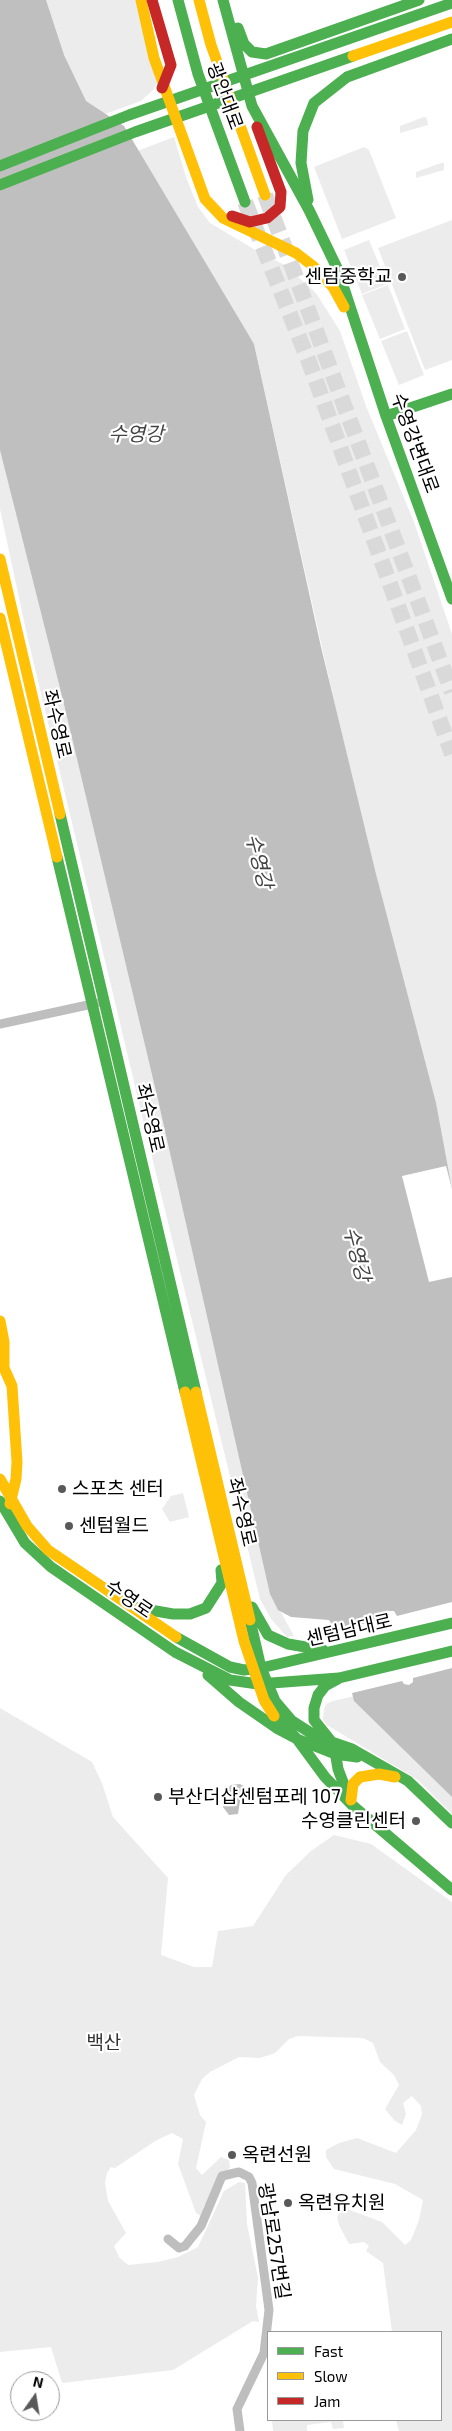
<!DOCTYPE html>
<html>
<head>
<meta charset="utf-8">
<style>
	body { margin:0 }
	#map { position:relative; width:452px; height:2431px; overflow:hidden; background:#fff; font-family:"Exo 2",sans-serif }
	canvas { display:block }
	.legend { position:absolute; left:267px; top:2331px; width:175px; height:90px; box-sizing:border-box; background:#fff; border:1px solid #999; margin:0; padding:6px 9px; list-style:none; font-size:15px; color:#000 }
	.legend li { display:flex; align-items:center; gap:10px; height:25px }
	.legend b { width:25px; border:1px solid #999 }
	.north { position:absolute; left:10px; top:2371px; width:50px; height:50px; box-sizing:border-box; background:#fff; border:1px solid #999; border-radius:50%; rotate:13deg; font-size:14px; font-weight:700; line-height:20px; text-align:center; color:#000 }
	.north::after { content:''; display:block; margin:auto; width:18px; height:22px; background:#595959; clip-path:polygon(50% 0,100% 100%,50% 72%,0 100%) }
</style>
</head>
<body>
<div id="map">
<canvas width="452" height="2431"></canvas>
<ul class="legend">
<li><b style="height:6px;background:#4caf50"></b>Fast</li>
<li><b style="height:6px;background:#ffc107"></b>Slow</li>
<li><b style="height:6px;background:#c62828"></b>Jam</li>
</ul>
<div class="north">N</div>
</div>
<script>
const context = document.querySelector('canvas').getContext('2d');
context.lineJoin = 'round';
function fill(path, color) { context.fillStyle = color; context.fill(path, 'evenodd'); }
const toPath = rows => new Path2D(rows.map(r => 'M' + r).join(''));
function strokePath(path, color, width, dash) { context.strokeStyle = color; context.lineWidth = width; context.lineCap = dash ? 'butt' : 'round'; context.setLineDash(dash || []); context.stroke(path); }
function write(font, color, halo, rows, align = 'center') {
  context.font = font + ' "Exo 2","Noto Sans KR",sans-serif'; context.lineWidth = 4.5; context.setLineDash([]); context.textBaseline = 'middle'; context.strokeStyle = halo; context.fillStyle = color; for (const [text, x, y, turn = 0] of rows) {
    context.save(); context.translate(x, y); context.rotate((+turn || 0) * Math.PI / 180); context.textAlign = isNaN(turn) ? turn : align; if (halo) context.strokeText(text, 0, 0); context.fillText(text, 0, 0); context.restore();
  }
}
const green = toPath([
	[0,0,136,0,158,81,153,90,141,101,0,152],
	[424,117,427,118,428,125,400,133,400,126],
	[174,137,186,177,198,207,210,223,262,254,285,265,316,293,340,331,366,406,414,522,452,634,452,1189,334,701,254,344,132,153],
	[364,147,369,150,396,218,342,239,314,167],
	[441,163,444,163,444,170,416,178,416,172],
	[452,220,452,360,425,370,378,248],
	[369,240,387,284,362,294,344,250],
	[388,285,405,329,380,339,362,295],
	[407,331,424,375,399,385,381,341],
	[0,427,276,1603,294,1636,287,1637,271,1619,260,1599,152,1157,27,635,0,509],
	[183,1493,189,1517,170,1522,162,1509,171,1496],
	[363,1694,452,1782,452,1814,418,1780,327,1725,323,1720,324,1709,326,1704,333,1701],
	[0,1708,92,1762,102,1783,113,1817,168,1878,161,1955,194,1967,212,1967,218,1931,253,1926,286,1875,311,1851,334,1835,371,1844,452,1902,452,2431,399,2431,396,2420,441,2420,441,2332,392,2332,383,2263,366,2251,369,2246,364,2242,349,2244,339,2225,337,2217,341,2211,347,2209,382,2222,405,2245,411,2240,419,2220,423,2200,395,2184,334,2169,326,2157,326,2150,339,2143,357,2138,396,2153,416,2130,422,2114,421,2106,412,2096,403,2103,406,2114,402,2125,395,2121,385,2109,399,2085,394,2075,380,2062,373,2043,363,2038,298,2036,289,2039,275,2053,260,2058,239,2057,210,2072,202,2079,194,2095,200,2115,206,2122,196,2168,202,2175,221,2157,229,2160,230,2167,204,2206,201,2216,196,2213,178,2164,183,2139,172,2133,155,2141,115,2168,111,2167,107,2173,105,2183,108,2201,126,2233,114,2246,119,2257,128,2265,158,2262,178,2257,198,2247,224,2191,239,2182,245,2183,247,2224,258,2278,256,2306,259,2322,253,2321,173,2370,62,2383,51,2347,0,2352],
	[272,2420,343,2420,344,2428,333,2429,331,2422,307,2425,307,2431,273,2431]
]);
const water = toPath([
	[0,0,46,0,64,55,86,101,124,126,254,344,321,647,376,874,436,1103,452,1189,452,1797,354,1701,337,1632,329,1620,291,1617,278,1610,270,1594,158,1100,63,700,0,450],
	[240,1784,247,1788,247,1795,240,1801,238,1814,229,1815,223,1807,223,1793,231,1785]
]);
const pier = toPath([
	[446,1166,452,1189,452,1277,429,1282,402,1176],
	[452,1602,452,1668,413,1678,413,1682,409,1685,404,1684,402,1681,348,1694,334,1631,386,1618,388,1611,394,1611,397,1616]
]);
const highwayTunnel = toPath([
	[265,195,452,692],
	[245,202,309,362,452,754]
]);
const street = toPath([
	[0,1024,97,1003],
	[168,2239,179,2248,185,2246,201,2226,222,2176,239,2172,249,2177,252,2183,269,2310,264,2353,237,2409,240,2431]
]);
const fast = toPath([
	[178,0,198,74,245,202],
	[223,0,252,106,309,210,338,270,386,416,452,599],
	[238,28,244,44,252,52,266,54,419,0],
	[0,166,129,115,452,3],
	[0,185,135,132,353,56],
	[308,200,301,163,303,131,314,103,347,77,452,39],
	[386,416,452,394],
	[60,814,196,1392],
	[57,857,185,1392],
	[0,1501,25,1543,51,1567,175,1652,230,1680,258,1684,339,1678,452,1651],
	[133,1607,173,1614,190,1614,206,1608,222,1583,221,1570],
	[252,1607,268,1635,288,1644,323,1650],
	[250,1620,261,1668,275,1701,292,1721,317,1737,352,1749,408,1781,452,1823],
	[176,1637,230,1667,244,1670,261,1668,452,1623],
	[208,1675,239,1702,278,1729,297,1739,325,1777,352,1805,452,1890],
	[338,1679,325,1686,318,1695,314,1708,314,1720,334,1745,338,1769,349,1798],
	[274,1716,297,1739,335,1754,357,1757]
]);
const slow = toPath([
	[141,0,154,58,205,199,223,218,296,253,313,266,333,287,344,307],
	[199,0,211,45,265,195],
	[353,56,452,22],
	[0,559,60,814],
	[0,618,57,857],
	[0,1321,4,1342,4,1368,12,1386,17,1462,16,1479,10,1504],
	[185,1392,244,1641,264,1700,274,1716],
	[196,1392,250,1620],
	[0,1479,27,1526,48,1550,176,1637],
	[351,1800,353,1784,360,1777,379,1774,395,1777]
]);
const jam = toPath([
	[152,0,171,65,162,88],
	[232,216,250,222,267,218,280,207,281,192,257,127]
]);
const markers = [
	[402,277,5,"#595959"],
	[62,1489,5,"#595959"],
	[69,1526,5,"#595959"],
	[158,1797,5,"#595959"],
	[416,1821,5,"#595959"],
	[232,2155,5,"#595959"],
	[288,2203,5,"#595959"]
];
const streetNames = [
	["광안대로",225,96,70],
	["수영강변대로",415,443,70],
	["좌수영로",57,724,77],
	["좌수영로",150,1118,77],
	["좌수영로",242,1512,77],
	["수영로",129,1599,34],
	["센텀남대로",349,1630,-13],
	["광남로257번길",274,2241,81]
];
const poiNames = [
	["센텀중학교",392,277,"right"],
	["스포츠 센터",72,1489],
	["센텀월드",79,1526],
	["부산더샵센텀포레 107",168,1797],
	["수영클린센터",406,1821,"right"],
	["옥련선원",242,2155],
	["옥련유치원",298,2203]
];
const parkNames = [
	["백산",104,2043]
];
const waterNames = [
	["수영강",136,434],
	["수영강",259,861,76],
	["수영강",357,1254,76]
];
fill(green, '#ececec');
fill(water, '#bfbfbf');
fill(pier, '#fff');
strokePath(highwayTunnel, '#d9d9d9', 16, [16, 8]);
strokePath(street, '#bebebe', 9);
strokePath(fast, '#4caf50', 11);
strokePath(slow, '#ffc107', 11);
strokePath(jam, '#c62828', 11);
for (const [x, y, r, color] of markers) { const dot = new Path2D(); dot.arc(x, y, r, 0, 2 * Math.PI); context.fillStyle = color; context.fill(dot); strokePath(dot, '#fff', 2); }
write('19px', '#000', '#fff', streetNames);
write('19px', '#000', '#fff', poiNames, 'left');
write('19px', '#333', '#fff', parkNames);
write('italic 20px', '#444', '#fff', waterNames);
</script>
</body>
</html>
